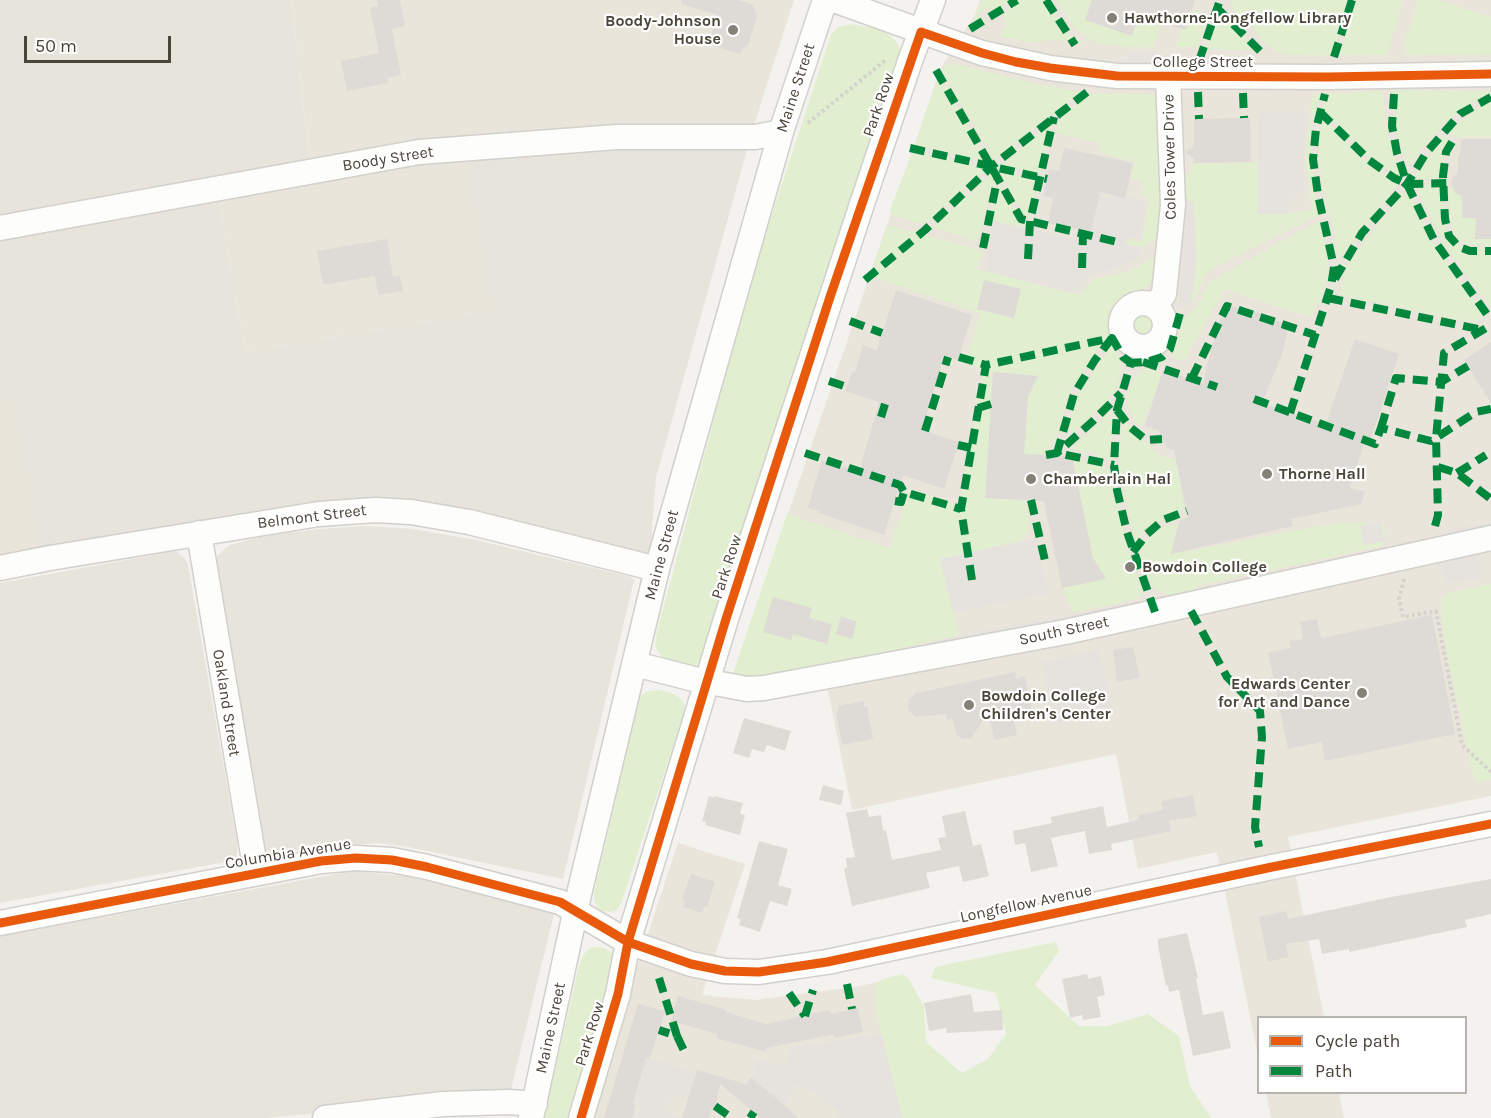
<!DOCTYPE html>
<html>
<head>
<meta charset="utf-8">
<style>
	body { margin:0 }
	#map { position:relative; width:1491px; height:1118px; overflow:hidden; background:#f4f2ee; font-family:Karla,sans-serif }
	canvas { display:block }
	.legend { position:absolute; left:1257px; top:1016px; width:210px; height:78px; box-sizing:border-box; background:#fff; border:2px solid #b7b4b0; margin:0; padding:8px 10px; list-style:none; font-size:18px; color:#4b4439 }
	.legend li { display:flex; align-items:center; gap:12px; height:30px }
	.legend b { width:30px; border:2px solid #b7b4b0 }
	.scale { position:absolute; left:24px; top:36px; width:147px; height:27px; box-sizing:border-box; border:3px solid #4b4439; border-top:0; padding-left:8px; font-size:18px; line-height:21px; white-space:nowrap; color:#4b4439; -webkit-text-stroke:4px #fff; paint-order:stroke }
</style>
</head>
<body>
<div id="map">
<canvas width="1491" height="1118"></canvas>
<ul class="legend">
<li><b style="height:8px;background:#e8590c"></b>Cycle path</li>
<li><b style="height:8px;background:#00873e"></b>Path</li>
</ul>
<div class="scale">50 m</div>
</div>
<script>
const context = document.querySelector('canvas').getContext('2d');
context.lineJoin = 'round';
function fill(path, color) { context.fillStyle = color; context.fill(path, 'evenodd'); }
const toPath = rows => new Path2D(rows.map(r => 'M' + r).join(''));
function strokePath(path, color, width, dash) { context.strokeStyle = color; context.lineWidth = width; context.lineCap = dash ? 'butt' : 'round'; context.setLineDash(dash || []); context.stroke(path); }
function write(font, color, halo, rows, align = 'center') {
  context.font = font + ' Karla,sans-serif'; context.lineWidth = 4.5; context.setLineDash([]); context.textBaseline = 'middle'; context.strokeStyle = halo; context.fillStyle = color; for (const [text, x, y, turn = 0] of rows) {
    context.save(); context.translate(x, y); context.rotate((+turn || 0) * Math.PI / 180); context.textAlign = isNaN(turn) ? turn : align; if (halo) context.strokeText(text, 0, 0); context.fillText(text, 0, 0); context.restore();
  }
}
const residential = toPath([
	[0,0,291,0,310,163,0,219],
	[658,145,747,150,656,478,650,555,413,500,384,499,0,556,0,238,218,196,245,352,491,310,465,155],
	[364,526,413,529,476,540,631,577,634,580,563,879,408,847,378,843,309,849,261,856,213,561,220,553,230,545,259,537,319,529],
	[176,551,186,560,188,565,237,842,237,860,0,903,0,583],
	[352,871,404,876,555,910,511,1089,473,1098,268,1118,0,1118,0,936]
]);
const education = toPath([
	[291,0,794,0,754,125,463,139,492,310,245,352,218,196,312,179],
	[980,0,1491,0,1491,796,1288,837,1324,1017,1258,1018,1258,1057,1217,852,1138,869,1116,754,852,810,823,666,732,677,936,82,942,66,975,15],
	[13,404,40,549,0,556,0,406],
	[678,843,745,864,702,995,755,1000,854,987,879,982,908,1118,594,1118,635,973],
	[1266,1093,1339,1093,1344,1118,1271,1118]
]);
const green = toPath([
	[980,0,1009,0,998,11,987,8,980,12,977,15,986,23,982,26,978,26,974,24,974,19],
	[1019,0,1046,0,1069,34,1087,44,1055,40,1028,42,999,36,1006,27,1003,15],
	[1056,0,1092,0,1086,20,1132,36,1139,15,1162,22,1153,48,1104,45,1095,42,1077,30],
	[1231,0,1351,0,1332,56,1283,54,1278,52,1261,40,1251,26,1238,15,1234,10],
	[1357,0,1403,0,1387,55,1342,55,1340,53],
	[1418,0,1437,0,1491,17,1491,54,1406,55,1404,45],
	[1192,10,1208,16,1198,47,1176,47,1181,29,1185,30],
	[1221,20,1226,20,1231,23,1251,44,1253,50,1207,49,1206,47,1214,25],
	[850,24,878,29,888,34,896,41,900,49,898,60,702,659,694,667,671,665,661,656,655,646,657,632,730,359,769,224,831,34,839,27],
	[949,64,964,66,1036,84,1084,92,1044,120,995,161,943,73,943,67],
	[939,73,986,159,986,162,920,146,916,143],
	[1391,90,1489,91,1490,92,1445,122,1409,166,1396,130],
	[1382,91,1387,132,1399,167,1399,173,1396,175,1371,159,1323,109,1326,94],
	[1093,93,1158,95,1165,225,1159,238,1147,245,1138,247,1126,244,1127,238,1142,242,1149,198,1141,195,1143,182,1131,179,1134,162,1098,152,1100,143,1056,133,1061,116],
	[1313,95,1320,95,1312,123,1311,157,1318,215,1209,270,1192,304,1196,257,1194,203,1185,198,1184,175,1191,175,1191,164,1258,162,1258,214,1288,214,1312,210,1305,153],
	[1491,100,1491,137,1455,137,1448,130],
	[1325,120,1370,165,1394,181,1396,185,1379,212,1338,259,1334,228,1326,204,1319,160,1319,135,1322,124],
	[1051,123,1040,173,1002,166,1003,164],
	[1443,135,1449,141,1443,157,1441,178,1418,179,1417,173],
	[913,150,984,168,986,169,931,220,922,224,892,215,890,210],
	[1003,173,1039,181,1029,217,1026,217,1002,177],
	[992,174,995,180,977,241,935,228,935,225],
	[999,182,1019,218,1029,225,1027,230,990,221],
	[1422,185,1441,185,1446,226,1450,235,1459,245,1473,249,1491,249,1491,307,1449,250,1437,230,1419,193,1419,186],
	[1452,188,1457,194,1462,194,1462,218,1476,218,1475,239,1491,239,1491,246,1465,244,1455,235,1451,221,1448,201,1448,189],
	[1403,193,1411,196,1431,240,1477,305,1482,313,1481,319,1471,322,1340,295,1347,265],
	[1321,222,1329,252,1327,275,1320,303,1318,303,1310,317,1225,289,1184,361,1171,357,1183,319,1197,307,1211,281,1315,223],
	[887,225,978,249,984,254,980,259,978,269,1065,292,1078,294,1084,293,1092,279,1116,275,1132,270,1156,255,1157,277,1117,313,1115,319,1116,333,1102,343,1069,393,1060,430,1044,455,1024,454,1024,406,1038,376,993,372,985,498,1025,500,1029,523,1029,529,1022,541,940,559,959,635,776,677,732,677,787,514,890,548,909,489,959,505,983,369,965,363,980,313,870,276],
	'1131 326a12 12 0 1 1 24 0a12 12 0 1 1-24 0Z',
	[1112,345,1119,355,1121,360,1121,372,1116,388,1109,400,1073,434,1071,432,1070,421,1078,396],
	[1147,368,1161,374,1142,427,1135,422,1131,414,1128,407,1128,391,1137,375],
	[1112,411,1111,460,1098,457,1094,450,1088,453,1072,448],
	[1122,416,1129,426,1158,454,1176,460,1184,509,1151,526,1137,539,1134,536,1119,468],
	[1073,460,1089,461,1111,470,1126,543,1142,589,1141,596,1137,599,1074,613,1062,588,1106,578,1089,551,1091,550],
	[1357,522,1383,525,1386,530,1384,543,1382,546,1198,586,1191,594,1172,596,1156,590,1149,579,1140,554,1142,545,1153,532,1162,527,1178,523,1172,554,1325,525],
	[1491,584,1491,780,1475,782,1444,642,1441,616,1441,599,1451,592],
	[657,690,670,692,680,698,685,705,684,713,621,904,616,911,609,912,600,910,595,903,594,893,640,696,646,692],
	[1056,942,1059,951,1035,985,1079,1026,1108,1026,1148,1014,1179,1036,1190,1086,1211,1118,902,1118,875,1009,874,986,883,979,903,974,909,979,924,1007,926,1042,962,1073,988,1059,1006,1034,996,993,931,978,935,967],
	[599,947,608,950,614,955,617,961,570,1118,544,1118,580,962,585,953,591,948]
]);
const parking = toPath([
	[1133,53,1161,53,1172,64,1125,63,1128,56],
	[1258,113,1308,113,1303,147,1305,193,1290,194,1288,214,1258,214],
	[1116,194,1146,202,1141,240,1127,237,1125,244,1139,248,1137,260,1107,271,1085,276,1076,293,985,270,994,221,1086,242,1091,238,1089,231,1098,195,1114,200],
	[1178,195,1194,203,1196,257,1194,288,1189,305,1179,309],
	[1381,522,1385,541,1364,545,1360,526],
	[1491,522,1491,533,1447,541,1445,531],
	[1036,538,1049,593,953,613,940,559],
	[1483,547,1478,555,1482,577,1444,584,1441,568,1432,558],
	[1381,548,1383,557,1164,605,1162,597],
	[1139,601,1141,609,1072,623,1071,615],
	[1057,617,1059,626,974,642,973,633],
	[955,637,957,645,871,664,869,656],
	[1099,649,1112,712,1055,724,1041,662],
	[882,1034,902,1118,839,1118,837,1109,802,1085,796,1085,784,1105,751,1077,756,1060,786,1065,789,1048],
	[646,1058,696,1073,688,1098,675,1095,666,1099,663,1111,680,1118,638,1118,641,1107,636,1105,639,1098,635,1097]
]);
const building = toPath([
	[377,0,400,0,405,26,392,29,401,75,387,78,388,83,347,91,341,61,379,53,370,8,378,6],
	[682,0,739,0,752,4,757,16,748,46,742,49,740,54,708,44,717,15,681,4],
	[1092,0,1195,0,1185,30,1139,15,1132,36,1085,20],
	[1250,118,1251,162,1194,163,1194,158,1185,152,1194,147,1194,119],
	[1462,139,1491,139,1491,239,1475,239,1476,218,1462,218,1462,197,1455,192,1451,186,1452,178,1458,172,1458,157,1460,154],
	[1064,148,1133,163,1125,198,1100,192,1091,232,1048,223,1053,198,1043,196,1046,184,1049,169,1059,171],
	[387,239,393,277,400,276,403,291,378,295,375,276,323,285,317,251],
	[984,280,1021,289,1014,318,977,309],
	[896,290,972,315,958,360,944,356,922,430,959,442,944,489,903,475,884,535,819,513,819,511,808,508,822,460,859,472,879,402,845,391,852,372,855,372,863,345,877,350],
	[1227,305,1260,313,1289,326,1281,357,1262,403,1326,424,1355,339,1399,354,1371,438,1366,437,1350,488,1365,492,1361,504,1291,519,1293,526,1171,554,1180,520,1188,518,1176,460,1174,450,1167,448,1158,430,1145,426,1163,370,1203,383,1215,334],
	[1491,342,1491,403,1464,360],
	[993,372,1038,376,1028,397,1024,454,1072,457,1093,558,1106,579,1062,588,1044,501,985,498],
	[773,597,812,608,809,618,832,624,827,644,793,634,791,640,763,632],
	[1432,615,1455,734,1325,761,1322,742,1288,749,1268,652,1291,648,1289,641,1303,639,1300,622,1317,619,1321,638],
	[841,616,857,622,852,639,836,634],
	[1133,647,1140,678,1117,682,1113,650],
	[1015,672,1016,679,1025,676,1033,717,1014,720,1017,735,994,740,989,712,971,738,963,739,956,734,953,719,947,720,946,714,915,717,908,709,909,700,916,693],
	[864,701,864,707,867,706,873,739,842,745,836,712,839,711,838,706],
	[744,718,791,731,785,751,767,745,764,752,752,749,749,758,733,753],
	[823,785,844,791,841,805,819,800],
	[1193,795,1197,816,1169,821,1171,831,1111,844,1112,850,1089,854,1085,831,1051,838,1058,866,1031,872,1025,843,1015,845,1013,831,1052,823,1051,817,1103,806,1107,827,1139,820,1138,815,1163,810,1161,801],
	[709,796,714,798,714,796,743,803,740,814,745,815,740,835,705,825,706,822,702,821],
	[867,809,869,817,881,815,883,831,886,830,892,860,941,850,938,838,946,837,942,816,965,811,973,846,981,844,989,876,963,882,959,866,926,873,930,888,852,906,844,869,847,868,846,858,855,857,846,813],
	[759,841,788,849,778,885,792,889,787,906,770,901,760,932,739,925,741,919,737,918],
	[691,874,715,882,707,907,704,906,702,913,683,907,685,901,682,900],
	[1491,879,1491,914,1465,920,1467,927,1349,952,1349,949,1322,954,1319,939,1286,944,1288,957,1268,962,1259,917,1286,911,1288,919,1391,897],
	[1187,933,1198,978,1196,978,1203,1015,1223,1011,1231,1048,1193,1056,1179,990,1169,992,1168,985,1166,986,1158,946,1158,939],
	[1087,974,1088,979,1101,976,1105,995,1097,997,1101,1017,1083,1020,1082,1015,1070,1018,1062,979],
	[971,994,974,1012,1002,1010,1003,1030,947,1033,946,1028,929,1031,924,1003],
	[678,996,727,1010,726,1012,766,1024,830,1010,831,1014,858,1008,863,1032,835,1038,834,1034,767,1048,766,1052,716,1038,717,1034,671,1021],
	[638,1004,665,1011,650,1059,646,1058,633,1104,636,1105,632,1118,604,1118],
	[697,1070,746,1084,751,1077,799,1118,761,1118,720,1084,715,1108,712,1107,709,1118,682,1118]
]);
const path = toPath([
	[808,123,887,59],
	[1112,338,1121,331],
	[1404,579,1399,599,1403,617,1436,611,1462,745,1491,772]
]);
const minor = toPath([
	[834,0,982,53,1050,68,1117,76,1329,77,1491,74],
	[0,228,419,152,617,137,755,137,781,132],
	'1121 325a22 22 0 1 1 44 0a22 22 0 1 1-44 0Z',
	[1155,306,1164,294,1173,205,1168,77],
	[199,533,256,872],
	[0,568,50,558,319,514,375,510,411,512,469,522,657,569],
	[635,664,694,679,747,689,764,688,1065,632,1491,538],
	[0,923,321,861,356,858,392,860,427,867,560,902,628,942,691,964,725,971,759,972,827,962,1272,867,1491,824],
	[325,1118,443,1104,510,1102,535,1104],
	[531,1118,580,890,657,569,781,132,825,0],
	[581,1118,618,994,628,942,726,619,860,210,910,61,933,0]
]);
const quiet = toPath([
	[1046,0,1075,45],
	[1217,8,1260,51],
	[970,29,1017,0],
	[1334,57,1352,0],
	[1199,61,1220,0],
	[936,70,1021,219,1117,242],
	[1198,92,1199,119],
	[1243,93,1244,118],
	[1394,94,1392,126,1397,153,1407,184,1434,240,1491,320],
	[1320,112,1369,160,1394,178,1407,184,1451,183],
	[1452,142,1446,152,1443,176,1445,219,1449,236,1459,247,1470,251,1491,251],
	[910,148,1047,179],
	[983,248,998,176],
	[1028,259,1030,221,1054,117],
	[1082,268,1083,234],
	[1335,279,1362,233,1407,184,1426,153,1460,114,1491,97],
	[865,280,925,230,992,166,1091,89],
	[1328,298,1483,330],
	[850,321,882,333],
	[1112,338,1095,360,1074,394,1057,453,1114,465],
	[959,357,986,365],
	[1143,362,1217,387],
	[1192,378,1227,306,1315,335],
	[829,381,847,387],
	[1254,399,1375,444,1381,428,1431,441,1476,412,1491,409],
	[978,408,991,404],
	[1117,410,1130,427,1146,440,1162,439],
	[1290,413,1331,286,1334,267,1318,195,1313,159,1316,129,1325,94],
	[881,417,885,404],
	[1381,428,1396,378,1441,382,1468,366],
	[925,431,948,357],
	[958,445,971,448],
	[805,453,900,485,904,492,961,509],
	[1046,455,1057,453,1093,421,1121,393],
	[1438,467,1457,473,1491,499],
	[1457,473,1486,455],
	[1031,500,1046,565],
	[895,501,901,502,904,492],
	[1435,526,1438,515,1436,438,1444,353,1491,325],
	[1133,552,1147,534,1163,520,1187,511],
	[972,580,961,509,986,365,1112,338,1123,357,1131,363],
	[1191,611,1227,677,1260,711,1262,737,1255,827,1259,847],
	[1155,612,1127,532,1117,490,1114,465,1117,410,1131,363,1147,362,1162,357,1170,349,1181,310],
	[659,978,677,1036,659,1030],
	[847,984,852,1009],
	[789,993,805,1016],
	[805,1016,813,990],
	[677,1036,686,1055],
	[715,1106,732,1118],
	[750,1118,754,1112]
]);
const cycleway = toPath([
	[0,923,321,861,356,858,392,860,427,867,560,902,628,942,691,964,725,971,759,972,827,962,1272,867,1491,824],
	[581,1118,618,994,628,942,726,619,830,297,921,32,982,53,1016,62,1050,68,1117,76,1329,77,1491,74]
]);
const markers = [
	[1112,18,6,"#868178"],
	[733,30,6,"#868178"],
	[1267,474,6,"#868178"],
	[1031,479,6,"#868178"],
	[1130,567,6,"#868178"],
	[1362,693,6,"#868178"],
	[969,705,6,"#868178"]
];
const poiNames = [
	["Hawthorne-Longfellow Library",1124,18],
	["Boody-Johnson",721,21,"right"],
	["House",721,39,"right"],
	["Thorne Hall",1279,474],
	["Chamberlain Hal",1043,479],
	["Bowdoin College",1142,567],
	["Edwards Center",1350,684,"right"],
	["for Art and Dance",1350,702,"right"],
	["Bowdoin College",981,696],
	["Children's Center",981,714]
];
const streetNames = [
	["College Street",1203,62],
	["Maine Street",796,88,-72],
	["Park Row",879,105,-71],
	["Coles Tower Drive",1170,157,-91],
	["Boody Street",388,159,-9],
	["Belmont Street",312,517,-7],
	["Maine Street",662,555,-75],
	["Park Row",727,567,-72],
	["South Street",1064,631,-12],
	["Oakland Street",226,703,81],
	["Columbia Avenue",288,854,-9],
	["Longfellow Avenue",1026,904,-12],
	["Maine Street",551,1028,-78],
	["Park Row",590,1034,-73]
];
fill(residential, '#e7e4dc');
fill(education, '#eae5da');
fill(green, '#e1eecf');
fill(parking, '#e6e3df');
fill(building, '#dedbd6');
strokePath(minor, '#d2d0cb', 27);
strokePath(path, '#d3d2cc', 4, [3, 3]);
strokePath(minor, '#fdfdfc', 24);
strokePath(quiet, '#00873e', 8, [15, 8]);
strokePath(cycleway, '#e8590c', 9);
for (const [x, y, r, color] of markers) { const dot = new Path2D(); dot.arc(x, y, r, 0, 2 * Math.PI); context.fillStyle = color; context.fill(dot); strokePath(dot, '#fff', 2); }
write('bold 16px', '#4b4439', '#fff', poiNames, 'left');
write('16px', '#4b4439', '#fff', streetNames);
</script>
</body>
</html>
